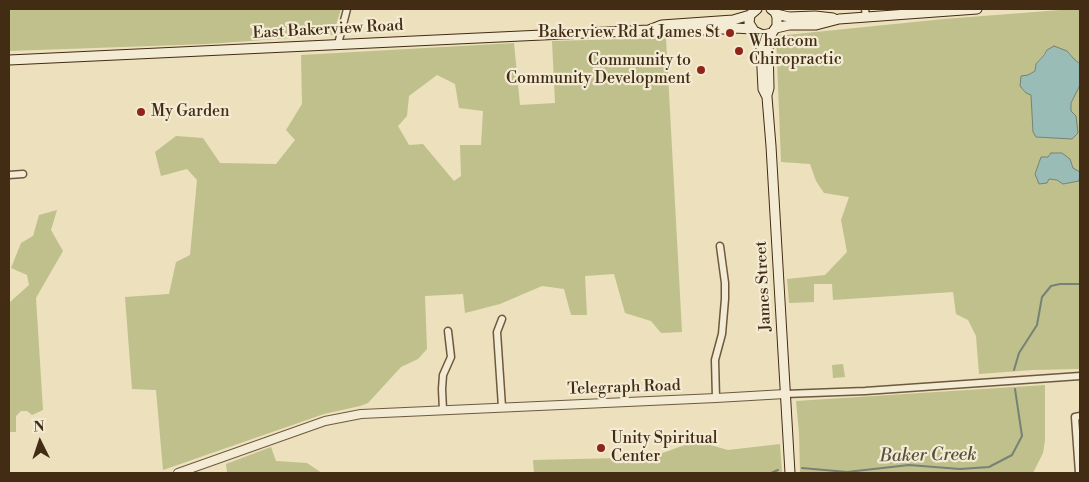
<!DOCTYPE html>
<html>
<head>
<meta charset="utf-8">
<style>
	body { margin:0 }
	#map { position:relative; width:1089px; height:482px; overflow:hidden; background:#ece0bd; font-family:"Libre Bodoni",serif }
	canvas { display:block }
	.frame { position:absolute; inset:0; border:10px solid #432c14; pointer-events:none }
	.north { position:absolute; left:15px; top:417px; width:50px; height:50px; -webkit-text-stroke:4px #f3ebd4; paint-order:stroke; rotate:356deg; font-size:14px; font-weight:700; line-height:20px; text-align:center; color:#432c14 }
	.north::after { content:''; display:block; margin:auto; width:18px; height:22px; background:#432c14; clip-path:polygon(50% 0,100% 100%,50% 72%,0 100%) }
</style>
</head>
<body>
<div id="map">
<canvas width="1089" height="482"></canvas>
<div class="frame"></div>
<div class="north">N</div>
</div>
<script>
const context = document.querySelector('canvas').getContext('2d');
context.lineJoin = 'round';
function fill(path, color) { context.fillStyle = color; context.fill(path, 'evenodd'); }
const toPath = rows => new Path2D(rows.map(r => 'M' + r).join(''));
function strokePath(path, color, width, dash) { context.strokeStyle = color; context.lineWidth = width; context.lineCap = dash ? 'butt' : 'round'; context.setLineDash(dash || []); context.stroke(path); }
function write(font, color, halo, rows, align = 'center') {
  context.font = font + ' "Libre Bodoni",serif'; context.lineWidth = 4.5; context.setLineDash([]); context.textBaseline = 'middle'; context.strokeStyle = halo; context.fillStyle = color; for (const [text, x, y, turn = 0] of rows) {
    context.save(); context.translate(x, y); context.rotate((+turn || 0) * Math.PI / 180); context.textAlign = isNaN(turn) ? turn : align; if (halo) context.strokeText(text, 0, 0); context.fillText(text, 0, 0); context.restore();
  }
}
const green = toPath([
	[9,9,341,9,333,35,208,44,9,51],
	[1073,9,1080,9,1080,64,1074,59,1067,51,1047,50,1036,64,1035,71,1028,75,1032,102,1071,111,1071,103,1080,85,1080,365,1079,369,1033,370,979,374,976,336,968,320,956,314,953,292,833,300,832,284,814,284,814,302,789,303,787,279,825,275,847,252,841,220,849,197,824,193,816,181,810,164,781,162,776,36,944,19],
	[1070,159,1073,168,1057,180,1049,179],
	[666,38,682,332,661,333,651,321,625,313,614,274,585,276,587,315,571,315,564,289,542,286,500,304,465,313,463,294,425,296,427,349,418,359,401,367,368,403,360,406,324,414,163,470,156,390,132,389,125,297,169,294,176,262,190,255,197,180,187,169,161,176,155,152,176,136,203,138,220,163,276,164,295,140,286,130,302,104,301,55,514,43,520,105,555,103,552,41],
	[437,75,455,84,459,108,483,111,481,145,460,145,461,176,454,181,423,144,409,145,398,126,407,116,409,96],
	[57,210,51,230,63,251,36,298,43,410,32,415,27,411,21,411,16,416,16,432,9,432,9,303,29,285,27,275,11,268,21,243,33,236,39,215],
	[843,364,845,377,833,378,832,365],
	[1045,385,1045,440,1043,453,1033,473,800,473,799,433,796,401],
	[696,441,728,450,780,444,782,473,534,473,533,460,621,458,657,455],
	[271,447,276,461,307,463,322,473,227,473,226,464]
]);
const water = toPath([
	[1054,46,1067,51,1074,59,1080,64,1080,85,1071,103,1071,111,1076,116,1078,133,1072,139,1036,137,1033,132,1031,95,1026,93,1020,86,1021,76,1028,75,1035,71,1036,64,1044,55,1047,50,1054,46],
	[1051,153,1062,153,1070,159,1073,168,1080,172,1079,181,1063,184,1057,180,1049,179,1047,183,1039,184,1035,174,1041,157,1048,157,1051,153]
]);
const stream = toPath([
	[1014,370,1019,353,1037,325,1042,297,1051,286,1060,284,1080,284],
	[802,468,847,472,909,465,960,469,989,467,1012,455,1022,436,1015,389],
	[771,473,778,470]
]);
const minor = toPath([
	[865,9,866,17],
	[338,44,347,9],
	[9,175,23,174],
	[785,394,865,391,1080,376],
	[716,398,715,360,722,334,725,299,725,283,720,246],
	[502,407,497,332,502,319],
	[443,410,442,389,443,375,451,357,448,331],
	[1079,473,1075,417,1080,416]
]);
const tertiary = toPath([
	[178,473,325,421,361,414,716,398,785,394]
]);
const secondary = toPath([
	[757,9,750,15,749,23,754,31,763,35,772,33,777,26,777,17,775,12,771,9],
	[776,14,789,17,815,16,833,18],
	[776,28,789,25,816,25,839,19,977,9],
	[649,30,660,32,724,29,735,28,752,29],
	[756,33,761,48,763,89,767,97,771,146,790,473],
	[9,60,649,30,662,25,733,20,750,15],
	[767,95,769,88,768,43,772,33]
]);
const markers = [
	[730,33,5,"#8f2418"],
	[739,51,5,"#8f2418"],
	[701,70,5,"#8f2418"],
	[141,112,5,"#8f2418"],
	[601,448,5,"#8f2418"]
];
const streetNames = [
	["East Bakerview Road",328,30,-3],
	["James Street",764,286,-93],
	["Telegraph Road",624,388,-2]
];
const poiNames = [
	["Bakerview Rd at James St",720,33,"right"],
	["Whatcom",749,42],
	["Chiropractic",749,60],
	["Community to",691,61,"right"],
	["Community Development",691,79,"right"],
	["My Garden",151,112],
	["Unity Spiritual",611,439],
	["Center",611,457]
];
const waterNames = [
	["Baker Creek",928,456,-1]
];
fill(green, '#bfc08c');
fill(water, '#9abcb6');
strokePath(water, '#778275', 1);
strokePath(stream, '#778275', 2);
strokePath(minor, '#6d593e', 9);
strokePath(tertiary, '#6d593e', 10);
strokePath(secondary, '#432c14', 11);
strokePath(minor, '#f3ebd4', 6);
strokePath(tertiary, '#f3ebd4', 8);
strokePath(secondary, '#f3ebd4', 9);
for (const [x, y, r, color] of markers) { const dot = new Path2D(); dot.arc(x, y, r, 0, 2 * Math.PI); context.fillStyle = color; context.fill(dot); strokePath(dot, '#f3ebd4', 2); }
write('16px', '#432c14', '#f3ebd4', streetNames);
write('16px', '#432c14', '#f3ebd4', poiNames, 'left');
write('italic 18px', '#59503c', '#f3ebd4', waterNames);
</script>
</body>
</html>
